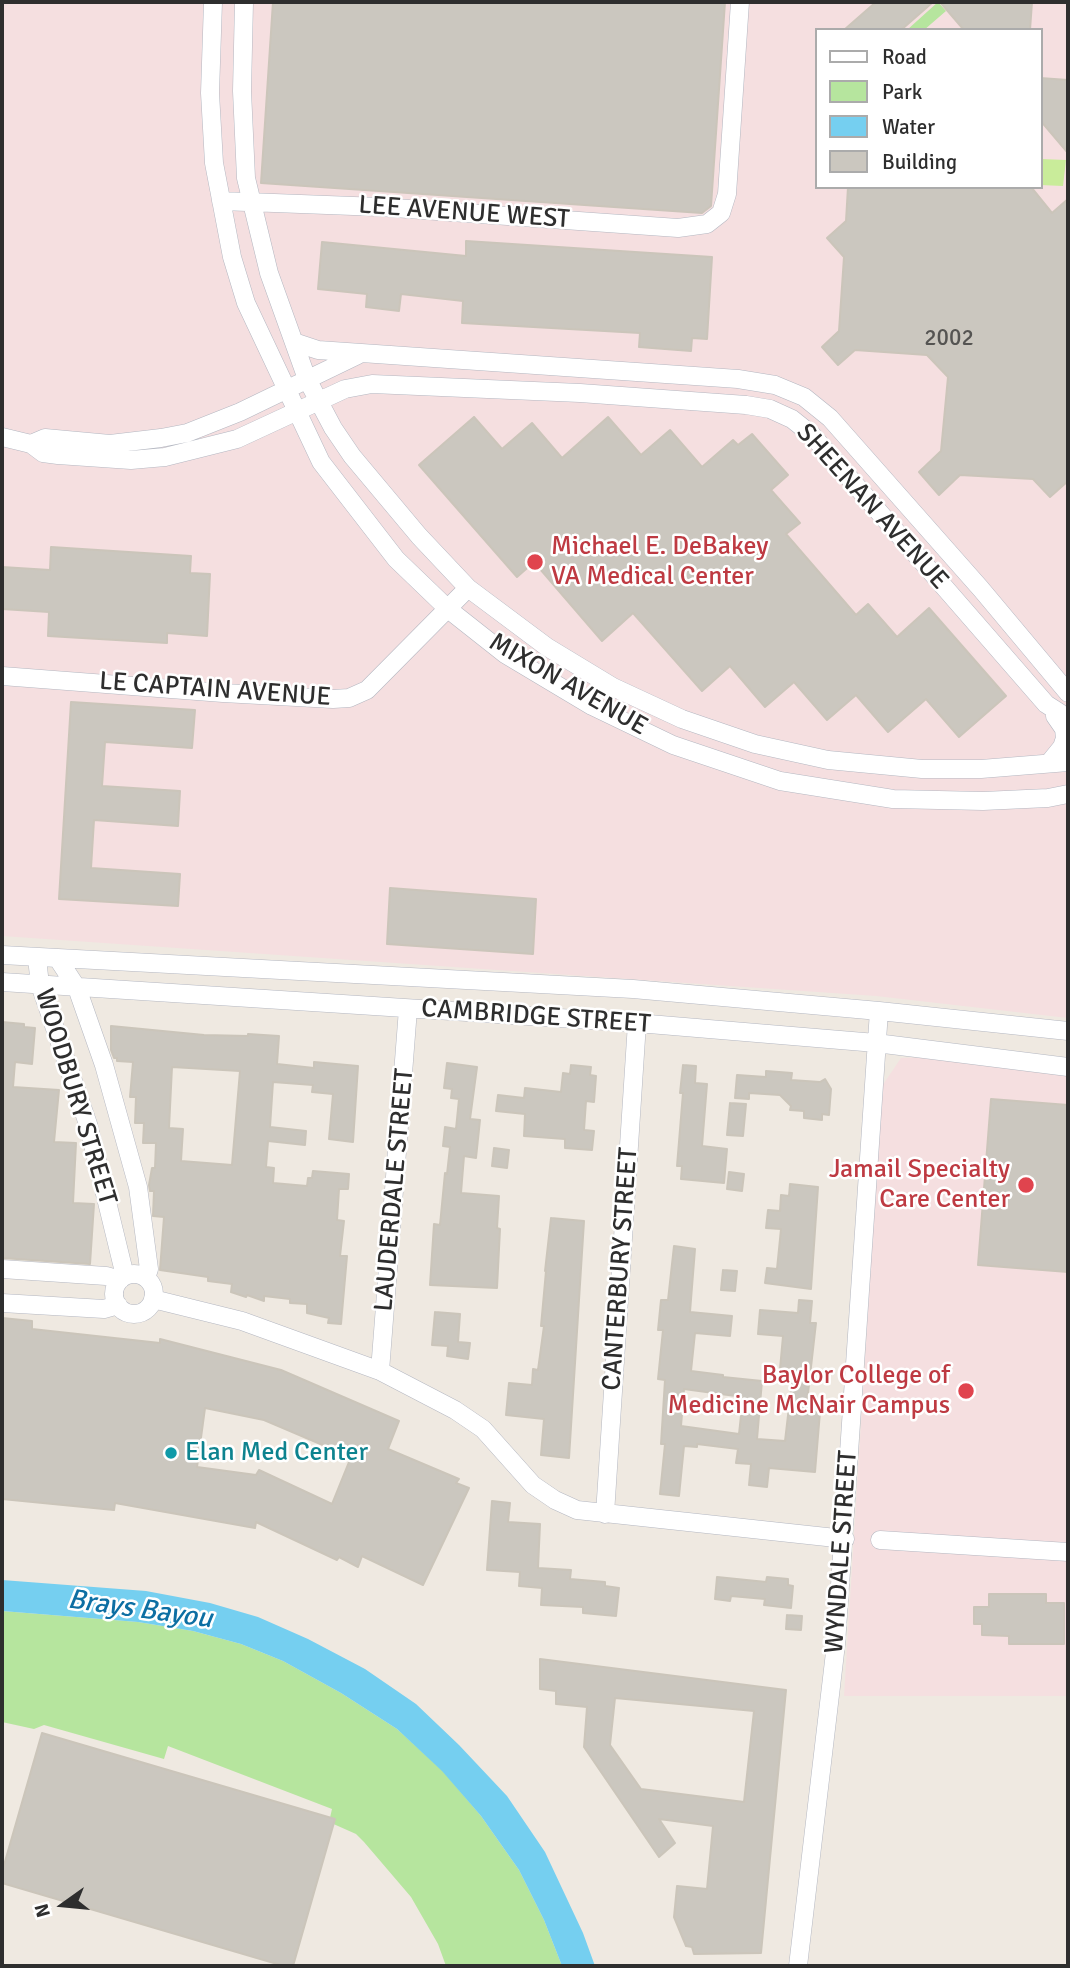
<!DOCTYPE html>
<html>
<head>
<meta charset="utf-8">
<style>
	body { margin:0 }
	#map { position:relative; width:1070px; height:1968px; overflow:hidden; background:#efe9e1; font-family:Signika,sans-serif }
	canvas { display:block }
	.frame { position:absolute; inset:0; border:4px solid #2e2e2e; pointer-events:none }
	.legend { position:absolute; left:815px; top:28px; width:228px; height:161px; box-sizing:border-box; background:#fff; border:2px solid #ababab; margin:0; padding:9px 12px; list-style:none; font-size:21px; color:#2e2e2e }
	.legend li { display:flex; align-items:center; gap:14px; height:35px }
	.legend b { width:35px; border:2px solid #ababab }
	.north { position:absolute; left:28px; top:1870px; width:70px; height:70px; -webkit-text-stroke:5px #fff; paint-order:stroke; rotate:255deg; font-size:19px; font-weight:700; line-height:28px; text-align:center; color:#2e2e2e }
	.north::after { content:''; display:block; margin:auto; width:24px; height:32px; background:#2e2e2e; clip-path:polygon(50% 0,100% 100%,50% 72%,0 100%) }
</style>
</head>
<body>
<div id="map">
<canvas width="1070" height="1968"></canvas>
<div class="frame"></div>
<ul class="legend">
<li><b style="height:9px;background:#fff"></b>Road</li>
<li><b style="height:19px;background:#b6e59e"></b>Park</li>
<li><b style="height:19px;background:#75cff0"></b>Water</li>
<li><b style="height:19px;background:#cbc7bf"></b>Building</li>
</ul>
<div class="north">N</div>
</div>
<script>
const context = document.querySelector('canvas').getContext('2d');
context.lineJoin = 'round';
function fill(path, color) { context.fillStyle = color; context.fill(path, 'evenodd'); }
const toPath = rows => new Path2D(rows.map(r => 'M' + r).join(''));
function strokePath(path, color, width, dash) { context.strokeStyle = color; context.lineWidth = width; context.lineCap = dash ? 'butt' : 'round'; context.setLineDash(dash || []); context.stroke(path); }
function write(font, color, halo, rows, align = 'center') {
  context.font = font + ' Signika,sans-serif'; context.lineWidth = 5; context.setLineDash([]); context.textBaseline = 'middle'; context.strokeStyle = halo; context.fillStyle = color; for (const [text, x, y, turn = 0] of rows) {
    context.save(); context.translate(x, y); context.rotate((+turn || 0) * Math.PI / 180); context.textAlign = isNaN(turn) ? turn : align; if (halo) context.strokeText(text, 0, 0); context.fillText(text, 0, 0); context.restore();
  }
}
const medical = toPath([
	[2,2,1068,2,1068,1018,876,996,2,936],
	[816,30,1040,30,1040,187,816,187],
	[926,1057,1068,1076,1068,1696,844,1696,882,1086,901,1058]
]);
const green = toPath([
	[938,2,946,11,924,30,907,30],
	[2,1611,138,1622,193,1631,241,1644,283,1661,341,1693,397,1729,442,1770,481,1816,519,1870,544,1920,562,1966,446,1966,438,1944,411,1897,364,1842,356,1834,329,1822,332,1809,168,1746,164,1759,44,1725,34,1729,2,1722]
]);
const pitch = toPath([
	[1041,159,1066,160,1063,186,1040,185]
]);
const water = toPath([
	[2,1580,146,1591,210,1603,258,1617,308,1639,365,1669,416,1704,459,1745,507,1796,545,1852,583,1933,595,1966,562,1966,544,1920,519,1870,481,1816,442,1771,397,1729,341,1693,283,1661,241,1644,193,1631,138,1622,2,1611]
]);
const building = toPath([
	[273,2,725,2,711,206,702,213,261,183,273,2],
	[876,2,933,2,901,30,844,30,876,2],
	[940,2,1032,2,1030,30,964,30,940,2],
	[1040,78,1068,80,1068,153,1040,120,1040,78],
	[848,187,1031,187,1052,213,1068,199,1068,481,1050,497,1033,479,960,475,939,495,919,472,941,451,948,377,927,355,855,350,838,365,822,347,839,331,844,257,827,238,846,221,848,187],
	[466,241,712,257,707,339,692,338,691,351,639,347,640,333,462,323,463,301,401,294,399,311,366,307,367,294,318,289,322,242,466,256,466,241],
	[474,417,502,449,532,423,562,458,608,417,641,455,670,430,702,467,733,440,738,445,752,434,788,475,771,490,800,523,786,534,856,615,868,604,897,637,929,608,1006,696,959,737,926,699,888,732,856,695,827,720,794,682,765,707,730,666,702,691,633,613,602,641,534,562,517,577,419,465,474,417],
	[51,547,191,556,190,573,210,574,207,636,167,633,167,643,48,636,49,612,2,609,2,567,50,570,51,547],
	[71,702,195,710,192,748,105,742,102,786,180,791,178,826,94,820,91,868,180,874,178,906,59,899,71,702],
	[390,888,536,899,533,954,387,944,390,888],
	[2,1022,24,1024,24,1027,35,1028,32,1064,15,1062,13,1087,59,1090,54,1142,76,1143,73,1203,94,1204,90,1264,2,1258,2,1022],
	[111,1026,204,1035,248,1036,248,1034,279,1036,277,1064,314,1068,314,1062,358,1066,353,1142,329,1139,333,1094,312,1092,313,1085,273,1082,270,1127,306,1131,305,1145,268,1141,266,1167,274,1168,273,1183,307,1186,308,1178,312,1178,313,1171,349,1174,348,1189,339,1189,337,1220,344,1221,340,1256,347,1256,341,1324,328,1323,329,1318,307,1313,307,1304,290,1303,290,1299,264,1296,264,1301,247,1295,246,1297,231,1292,232,1284,208,1281,208,1277,160,1270,164,1217,153,1216,154,1191,150,1191,149,1185,152,1168,155,1168,156,1143,143,1143,144,1123,135,1123,136,1097,130,1097,133,1062,117,1061,117,1058,114,1058,111,1050,111,1026],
	[172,1067,240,1071,232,1165,181,1161,183,1129,169,1128,172,1067],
	[447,1063,477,1067,470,1119,480,1120,476,1158,464,1156,461,1193,499,1196,497,1228,500,1229,497,1288,430,1285,434,1224,440,1225,445,1173,447,1174,450,1147,443,1146,445,1127,456,1129,459,1099,451,1098,452,1089,444,1088,447,1063],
	[571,1065,591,1067,590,1075,596,1076,594,1102,586,1101,584,1130,594,1131,592,1150,565,1148,565,1139,524,1136,525,1114,496,1111,498,1095,524,1098,525,1088,561,1092,563,1073,570,1074,571,1065],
	[683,1065,696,1066,695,1083,707,1084,702,1146,727,1149,724,1183,681,1179,682,1166,677,1166,683,1093,680,1093,683,1065],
	[766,1071,792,1073,791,1080,820,1082,825,1079,831,1089,829,1115,822,1114,822,1120,804,1118,804,1111,790,1110,791,1106,780,1095,749,1093,749,1099,735,1098,737,1075,766,1077,766,1071],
	[991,1099,1068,1105,1068,1272,978,1265,991,1099],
	[730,1103,746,1104,743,1136,727,1135,730,1103],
	[494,1148,509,1150,507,1168,492,1166,494,1148],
	[729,1172,744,1174,742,1191,727,1189,729,1172],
	[790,1184,818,1187,811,1289,765,1283,767,1268,777,1269,781,1229,766,1228,768,1210,780,1211,781,1195,789,1196,790,1184],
	[551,1218,584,1221,569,1458,541,1455,544,1419,506,1415,509,1383,532,1385,533,1369,538,1370,544,1326,541,1326,546,1271,545,1271,551,1218],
	[674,1246,695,1249,690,1312,732,1316,730,1336,695,1333,691,1371,723,1375,723,1377,762,1381,757,1439,785,1441,792,1381,779,1380,783,1336,758,1334,760,1310,798,1313,799,1300,812,1301,810,1323,816,1323,806,1411,820,1412,815,1472,769,1468,767,1487,749,1485,751,1464,736,1463,738,1449,697,1444,697,1447,684,1446,679,1496,660,1494,665,1444,661,1444,665,1380,658,1379,663,1330,658,1330,661,1300,668,1300,674,1246],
	[684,1389,743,1397,739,1434,681,1426,684,1389],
	[723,1270,737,1271,735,1291,721,1290,723,1270],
	[435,1312,460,1314,458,1342,470,1343,468,1359,447,1356,448,1346,432,1345,435,1312],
	[2,1318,32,1321,32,1329,160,1343,160,1339,281,1370,399,1421,388,1449,459,1479,456,1483,469,1488,423,1585,362,1556,358,1567,339,1557,337,1560,256,1522,255,1528,115,1503,114,1510,2,1499,2,1318],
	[205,1408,264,1420,351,1457,332,1504,259,1470,256,1475,197,1467,205,1408],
	[492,1501,510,1503,508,1522,540,1524,538,1568,571,1570,570,1579,605,1582,605,1586,619,1588,616,1616,583,1613,583,1607,541,1605,542,1588,519,1586,520,1572,487,1570,492,1501],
	[717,1577,766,1582,767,1577,788,1579,788,1585,793,1586,791,1608,764,1605,765,1599,731,1596,730,1601,715,1599,717,1577],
	[989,1594,1046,1594,1046,1603,1064,1603,1064,1644,1009,1644,1009,1636,982,1635,982,1624,974,1624,974,1607,989,1607,989,1594],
	[787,1615,802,1616,801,1630,786,1629,787,1615],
	[540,1659,786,1690,761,1953,694,1954,692,1947,686,1946,674,1917,677,1886,707,1889,713,1826,659,1819,675,1843,659,1857,584,1747,587,1707,556,1704,556,1691,540,1689,540,1659],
	[615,1698,754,1711,744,1802,641,1789,610,1745,615,1698],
	[42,1733,335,1819,293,1966,284,1966,2,1883,2,1872,42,1733]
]);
const minor = toPath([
	[213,2,210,93,214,163,232,257,246,303,321,462,396,559,448,609,505,654,592,706,673,745,780,781,893,799,983,801,1048,798,1068,794],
	[244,2,242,91,246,178,269,273,307,379,333,428,352,456,419,536,468,588,547,647,613,687,682,719,755,744,828,760,922,769,981,769,1068,762],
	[221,201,380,207,678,228,707,224,721,213,727,194,740,2],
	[294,342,318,350,738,379,775,385,804,397,830,418,981,589,1068,693],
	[2,437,31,444,43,453,58,455,131,460,165,457,237,439,345,389,372,384,580,393,746,405,770,409,792,419,812,435,1046,704,1060,713,1068,723],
	[31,444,45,438,110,444,161,438,187,433,240,412,358,355],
	[2,676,223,693,333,699,349,698,367,690,468,588],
	[1049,763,1062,747,1065,738,1064,729,1055,716],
	[2,955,633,989,879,1011,1068,1031],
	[37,958,40,985,88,1124,125,1276],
	[58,959,77,988,104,1065,138,1187,149,1269,146,1278],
	[2,982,637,1023,876,1043,1068,1067],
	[2,1269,106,1276,120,1280],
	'114 1294a20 20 0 1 1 40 0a20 20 0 1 1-40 0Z',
	[153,1299,242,1321,380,1371,455,1410,483,1429,533,1485,555,1500,577,1510,845,1539],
	[2,1303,104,1309,118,1305],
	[380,1371,408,1009],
	[605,1514,637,1023],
	[880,1540,1068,1552],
	[798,1966,836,1644,879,1011]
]);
const markers = [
	[535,562,9,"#e0444e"],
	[1026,1185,9,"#e0444e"],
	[966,1391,9,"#e0444e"],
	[171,1453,7,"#0f9aa8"]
];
const numberNames = [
	["2002",949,339]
];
const streetNames = [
	["LEE AVENUE WEST",464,213,4],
	["SHEENAN AVENUE",872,507,48],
	["MIXON AVENUE",568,685,30],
	["LE CAPTAIN AVENUE",215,690,4],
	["CAMBRIDGE STREET",536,1017,4],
	["WOODBURY STREET",75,1097,73],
	["LAUDERDALE STREET",395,1190,-85],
	["CANTERBURY STREET",621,1269,-86],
	["WYNDALE STREET",842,1552,-86]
];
const healthNames = [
	["Michael E. DeBakey",551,547,"left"],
	["VA Medical Center",551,577,"left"],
	["Jamail Specialty",1010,1170],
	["Care Center",1010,1200],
	["Baylor College of",950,1376],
	["Medicine McNair Campus",950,1406]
];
const cultureNames = [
	["Elan Med Center",185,1453]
];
const waterNames = [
	["Brays Bayou",140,1610,8]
];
fill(medical, '#f5dfe0');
fill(green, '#b6e59e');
fill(pitch, '#c9ec9a');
fill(water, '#75cff0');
fill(building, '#cbc7bf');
strokePath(building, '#cbc5ba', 2);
strokePath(minor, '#b4b7c1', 19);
strokePath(minor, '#fff', 18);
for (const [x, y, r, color] of markers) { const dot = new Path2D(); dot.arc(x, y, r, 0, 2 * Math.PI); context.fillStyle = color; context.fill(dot); strokePath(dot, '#fff', 2.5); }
write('23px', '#555452', null, numberNames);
write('26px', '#2e2e2e', '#fff', streetNames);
write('26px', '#be3a42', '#fff', healthNames, 'right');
write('26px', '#0d838f', '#fff', cultureNames, 'left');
write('italic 28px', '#0d6fa3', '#fff', waterNames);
</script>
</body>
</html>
